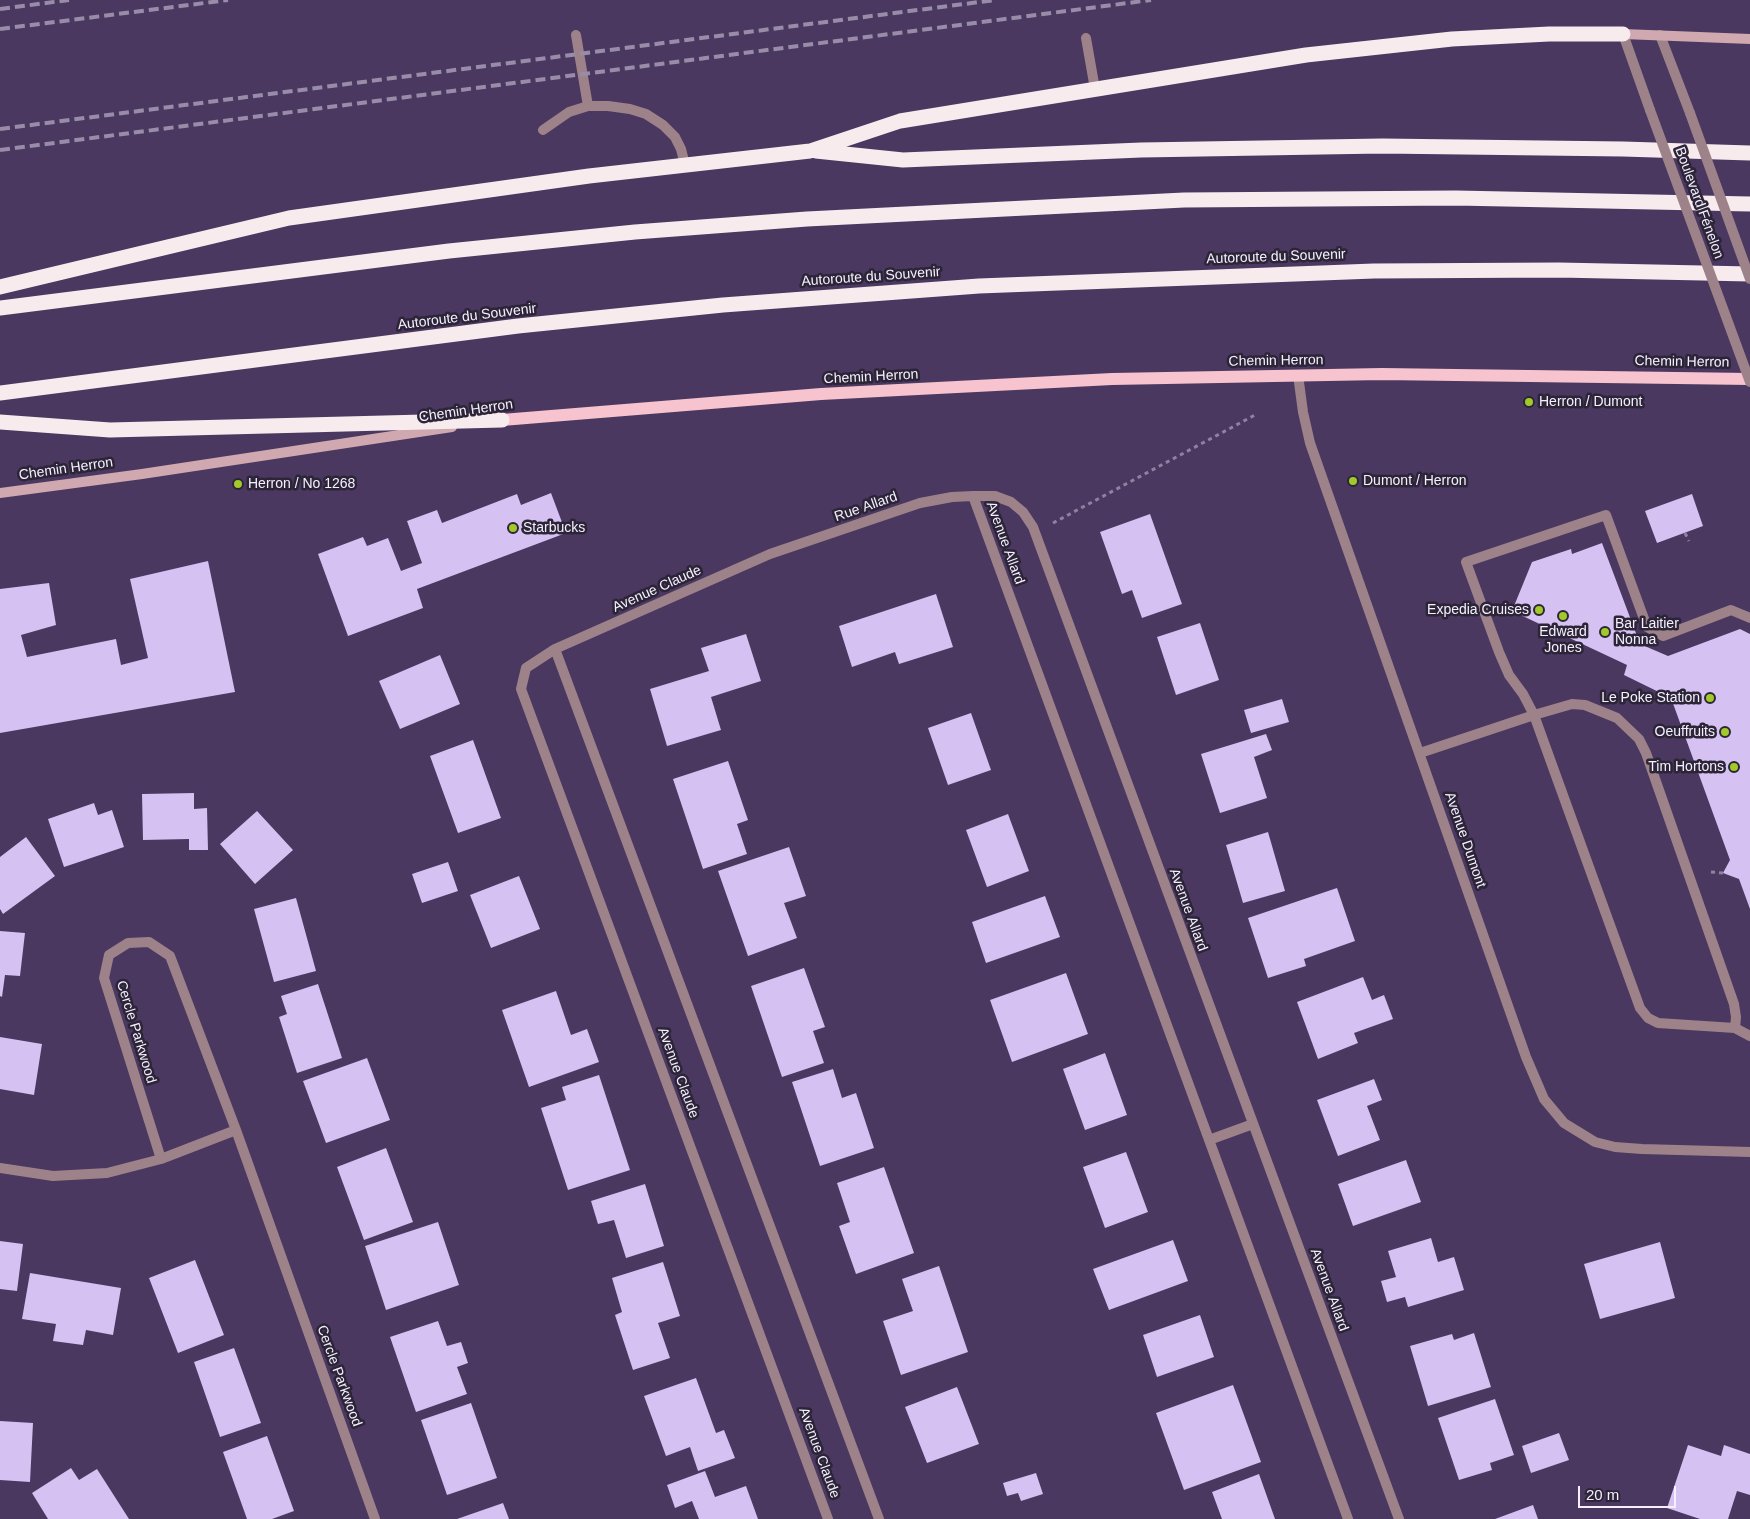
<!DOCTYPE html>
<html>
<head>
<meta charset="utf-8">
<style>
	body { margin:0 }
	#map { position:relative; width:1750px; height:1519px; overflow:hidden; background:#4a3860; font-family:Arial,sans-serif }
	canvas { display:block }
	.scale { position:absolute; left:1578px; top:1486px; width:98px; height:22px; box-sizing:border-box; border:2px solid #f5effe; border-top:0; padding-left:6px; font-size:15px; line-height:18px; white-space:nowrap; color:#f5effe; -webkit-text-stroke:4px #2c2437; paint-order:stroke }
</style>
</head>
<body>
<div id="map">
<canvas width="1750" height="1519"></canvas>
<div class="scale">20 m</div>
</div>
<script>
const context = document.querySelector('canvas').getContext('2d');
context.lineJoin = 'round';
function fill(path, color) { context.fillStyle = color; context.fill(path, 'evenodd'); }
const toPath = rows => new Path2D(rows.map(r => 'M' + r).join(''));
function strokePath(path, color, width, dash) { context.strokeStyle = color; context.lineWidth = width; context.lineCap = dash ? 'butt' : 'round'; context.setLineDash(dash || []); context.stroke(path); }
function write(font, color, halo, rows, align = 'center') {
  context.font = font + ' Arial,sans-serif'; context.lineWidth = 5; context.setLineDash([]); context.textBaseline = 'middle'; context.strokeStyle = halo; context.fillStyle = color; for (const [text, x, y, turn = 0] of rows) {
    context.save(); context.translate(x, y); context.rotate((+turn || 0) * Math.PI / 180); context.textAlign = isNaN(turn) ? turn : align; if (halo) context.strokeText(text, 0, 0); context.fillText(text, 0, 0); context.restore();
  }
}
const building = toPath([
	[551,493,566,533,417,589,423,608,348,636,318,554,363,537,367,546,388,538,401,571,422,563,407,521,437,510,442,523,517,494,521,505],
	[1692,494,1703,526,1657,543,1645,511],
	[1150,514,1182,604,1142,618,1132,590,1122,594,1100,532],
	[1602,543,1640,644,1668,656,1740,629,1750,634,1750,909,1739,879,1723,873,1730,860,1671,698,1624,675,1627,665,1512,611,1532,562,1571,549,1572,554],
	[208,561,235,692,0,733,0,589,49,583,56,625,21,635,27,657,116,639,121,665,148,658,130,579],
	[936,594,953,647,899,664,895,652,852,667,839,626],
	[1200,623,1219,680,1176,695,1157,637],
	[746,634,761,681,711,697,721,730,667,746,650,689,709,671,701,648],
	[440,655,460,704,400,729,379,681],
	[1282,699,1289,722,1251,733,1244,710],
	[971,713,991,770,948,785,928,728],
	[1266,734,1272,750,1254,757,1267,798,1220,813,1201,754],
	[473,740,501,818,458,833,430,756],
	[728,761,748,820,737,824,747,854,703,869,673,779],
	[194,793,194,809,207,808,208,850,189,850,189,839,143,840,142,794],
	[94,803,98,815,112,810,124,847,64,867,48,819],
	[257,811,293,850,255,884,220,844],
	[1008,814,1029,871,987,887,966,830],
	[1268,832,1285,891,1243,903,1226,845],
	[26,837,55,876,3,914,0,909,0,857],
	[789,847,806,896,784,903,797,938,748,956,718,871],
	[448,862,458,891,422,903,412,874],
	[519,876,540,929,491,948,470,895],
	[1337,888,1355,941,1304,959,1306,966,1268,978,1248,918],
	[1045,896,1060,937,986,963,972,922],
	[296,898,316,971,274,982,254,909],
	[0,931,25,933,20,976,5,975,2,997,0,996],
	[804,968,825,1027,813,1031,824,1063,782,1077,751,986],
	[1066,973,1088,1034,1012,1062,990,1000],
	[1363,977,1372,1000,1384,995,1393,1019,1354,1033,1358,1043,1318,1059,1297,1002],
	[318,984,342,1058,297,1073,279,1017,287,1014,281,996],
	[556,991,571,1035,587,1029,599,1062,529,1087,502,1010],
	[0,1037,42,1044,34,1095,0,1089],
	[1105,1053,1127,1115,1085,1130,1063,1069],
	[367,1058,390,1120,326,1143,303,1081],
	[833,1069,842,1098,856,1093,874,1148,820,1166,792,1082],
	[599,1075,630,1170,568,1190,541,1108,566,1100,562,1087],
	[1374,1079,1382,1100,1367,1106,1380,1140,1338,1156,1317,1100],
	[386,1148,413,1222,364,1240,337,1167],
	[1126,1152,1148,1212,1105,1228,1083,1167],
	[1406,1160,1421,1202,1353,1226,1338,1184],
	[884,1167,914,1253,856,1274,839,1226,850,1222,837,1183],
	[645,1184,664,1246,626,1258,614,1220,598,1224,591,1201],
	[438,1222,459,1285,386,1310,365,1246],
	[1431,1238,1438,1262,1454,1257,1464,1290,1408,1307,1405,1297,1387,1302,1381,1281,1396,1277,1388,1251],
	[1173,1240,1188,1281,1109,1310,1093,1269],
	[0,1241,23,1244,17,1291,0,1289],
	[1660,1242,1675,1298,1600,1319,1584,1264],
	[195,1260,224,1335,178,1353,149,1278],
	[663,1262,680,1316,658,1323,670,1358,633,1370,615,1315,622,1312,612,1278],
	[939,1266,968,1352,901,1375,883,1321,913,1311,902,1279],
	[30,1273,121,1288,113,1335,86,1330,83,1345,53,1341,56,1324,22,1319],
	[1200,1315,1214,1357,1157,1377,1143,1335],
	[438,1321,447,1346,461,1342,468,1363,457,1367,467,1394,416,1412,390,1337],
	[1474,1333,1491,1387,1428,1406,1410,1346,1452,1334,1454,1340],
	[234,1348,261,1423,220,1437,194,1362],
	[696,1378,716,1433,724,1430,735,1458,698,1471,690,1447,666,1456,644,1396],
	[1233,1385,1261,1462,1184,1490,1156,1413],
	[957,1387,979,1444,927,1463,905,1407],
	[1495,1399,1514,1455,1490,1463,1492,1470,1459,1480,1438,1418],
	[471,1403,497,1478,447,1495,421,1420],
	[0,1421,33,1423,30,1482,0,1480],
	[1559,1433,1569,1460,1531,1473,1522,1446],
	[267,1436,294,1511,272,1519,247,1519,223,1452],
	[1688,1445,1721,1456,1724,1445,1750,1454,1750,1495,1737,1491,1728,1519,1700,1519,1667,1508],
	[71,1468,79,1480,97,1469,129,1519,48,1519,32,1493],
	[705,1471,715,1497,746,1486,758,1519,699,1519,692,1501,675,1508,667,1485],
	[1036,1473,1043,1494,1021,1501,1018,1493,1007,1496,1003,1483],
	[1259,1474,1275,1519,1222,1519,1212,1492],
	[503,1503,509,1519,457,1519],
	[1533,1505,1538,1519,1495,1519]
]);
const path = toPath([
	[1053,523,1255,415],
	[1685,533,1689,541],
	[1711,872,1723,873]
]);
const service = toPath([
	[576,35,588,106],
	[1086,38,1095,89],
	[543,130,569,112,588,106,608,106,630,109,646,114,663,125,675,137,681,149,685,165],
	[1420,753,1534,715,1640,1008,1648,1018,1658,1023,1735,1028,1750,1036],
	[1735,1028,1736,1017,1734,1004,1646,753,1639,739,1617,718,1585,705,1572,704,1534,715,1523,694,1509,675,1499,652,1466,562,1606,515,1647,627,1663,636,1731,610,1750,618]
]);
const minor = toPath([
	[973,496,1348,1519],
	[555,649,879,1519],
	[1209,1140,1253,1124],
	[161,1159,104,978,109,955,128,943,149,942,170,956,236,1130],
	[0,1168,53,1176,107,1173,161,1159,236,1130,375,1519],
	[828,1519,521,689,526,668,555,649,770,554,920,503,952,497,973,496,995,496,1011,502,1023,512,1033,527,1399,1519]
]);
const tertiary = toPath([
	[1623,34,1650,110],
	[1660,35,1690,113],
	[1298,375,1303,412,1310,443,1526,1057,1544,1099,1564,1123,1595,1142,1615,1147,1642,1149,1750,1152]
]);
const secondary = toPath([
	[1623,34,1750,39],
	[0,493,142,474,452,427]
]);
const primary = toPath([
	[502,420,821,394,1112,379,1382,374,1750,379]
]);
const motorway = toPath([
	[816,151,903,160,1141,150,1382,146,1623,149,1750,153],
	[0,287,289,218,589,176,810,151,900,121,1306,55,1452,39,1549,34,1623,34],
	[0,308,449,251,635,232,807,219,1184,200,1456,198,1750,204],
	[0,393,518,326,723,305,979,286,1374,271,1559,270,1750,274],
	[0,422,110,430,502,420]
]);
const rail = toPath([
	[0,9,69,0],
	[0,29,228,0],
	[0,129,995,0],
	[0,150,1151,0]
]);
const tertiaryBridge = toPath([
	[1650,110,1750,382],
	[1690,113,1750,279]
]);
const markers = [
	[1529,402,5,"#a1c929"],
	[1353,481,5,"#a1c929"],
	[238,484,5,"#a1c929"],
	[513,528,5,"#a1c929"],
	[1539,610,5,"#a1c929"],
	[1563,616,5,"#a1c929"],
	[1605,632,5,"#a1c929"],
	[1710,698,5,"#a1c929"],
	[1725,732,5,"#a1c929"],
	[1734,767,5,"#a1c929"]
];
const streetNames = [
	["Boulevard Fénelon",1699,203,70],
	["Autoroute du Souvenir",1276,257,-2],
	["Autoroute du Souvenir",871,277,-4],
	["Autoroute du Souvenir",467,317,-7],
	["Chemin Herron",1276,361,-1],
	["Chemin Herron",1682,362,1],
	["Chemin Herron",871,377,-3],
	["Chemin Herron",466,411,-8],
	["Chemin Herron",66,469,-8],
	["Rue Allard",866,507,-19],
	["Avenue Allard",1005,543,70],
	["Avenue Claude",657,589,-24],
	["Avenue Dumont",1465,840,71],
	["Avenue Allard",1188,910,70],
	["Cercle Parkwood",136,1032,73],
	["Avenue Claude",678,1073,70],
	["Avenue Allard",1329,1290,70],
	["Cercle Parkwood",339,1376,70],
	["Avenue Claude",819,1453,70]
];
const poiNames = [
	["Herron / Dumont",1539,402],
	["Dumont / Herron",1363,481],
	["Herron / No 1268",248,484],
	["Starbucks",523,528],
	["Expedia Cruises",1529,610,"right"],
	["Bar Laitier",1615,624],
	["Nonna",1615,640],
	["Edward",1563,632,"center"],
	["Jones",1563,648,"center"],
	["Le Poke Station",1700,698,"right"],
	["Oeuffruits",1715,732,"right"],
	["Tim Hortons",1724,767,"right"]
];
fill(building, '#d5c1f2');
strokePath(path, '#8f82a0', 3, [4, 4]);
strokePath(service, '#9d8389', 10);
strokePath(minor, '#9d8389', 10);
strokePath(tertiary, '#9d8389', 10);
strokePath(secondary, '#cfa8b0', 10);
strokePath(primary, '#f6c3cf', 12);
strokePath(motorway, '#f8ebee', 15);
strokePath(rail, '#998ca9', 4, [10, 5]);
strokePath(tertiaryBridge, '#9d8389', 10);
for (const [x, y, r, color] of markers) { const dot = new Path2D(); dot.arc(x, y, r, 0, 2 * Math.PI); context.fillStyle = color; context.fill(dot); strokePath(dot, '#2c2437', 2); }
write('14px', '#f5effe', '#2c2437', streetNames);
write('14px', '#f5effe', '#2c2437', poiNames, 'left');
</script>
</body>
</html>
